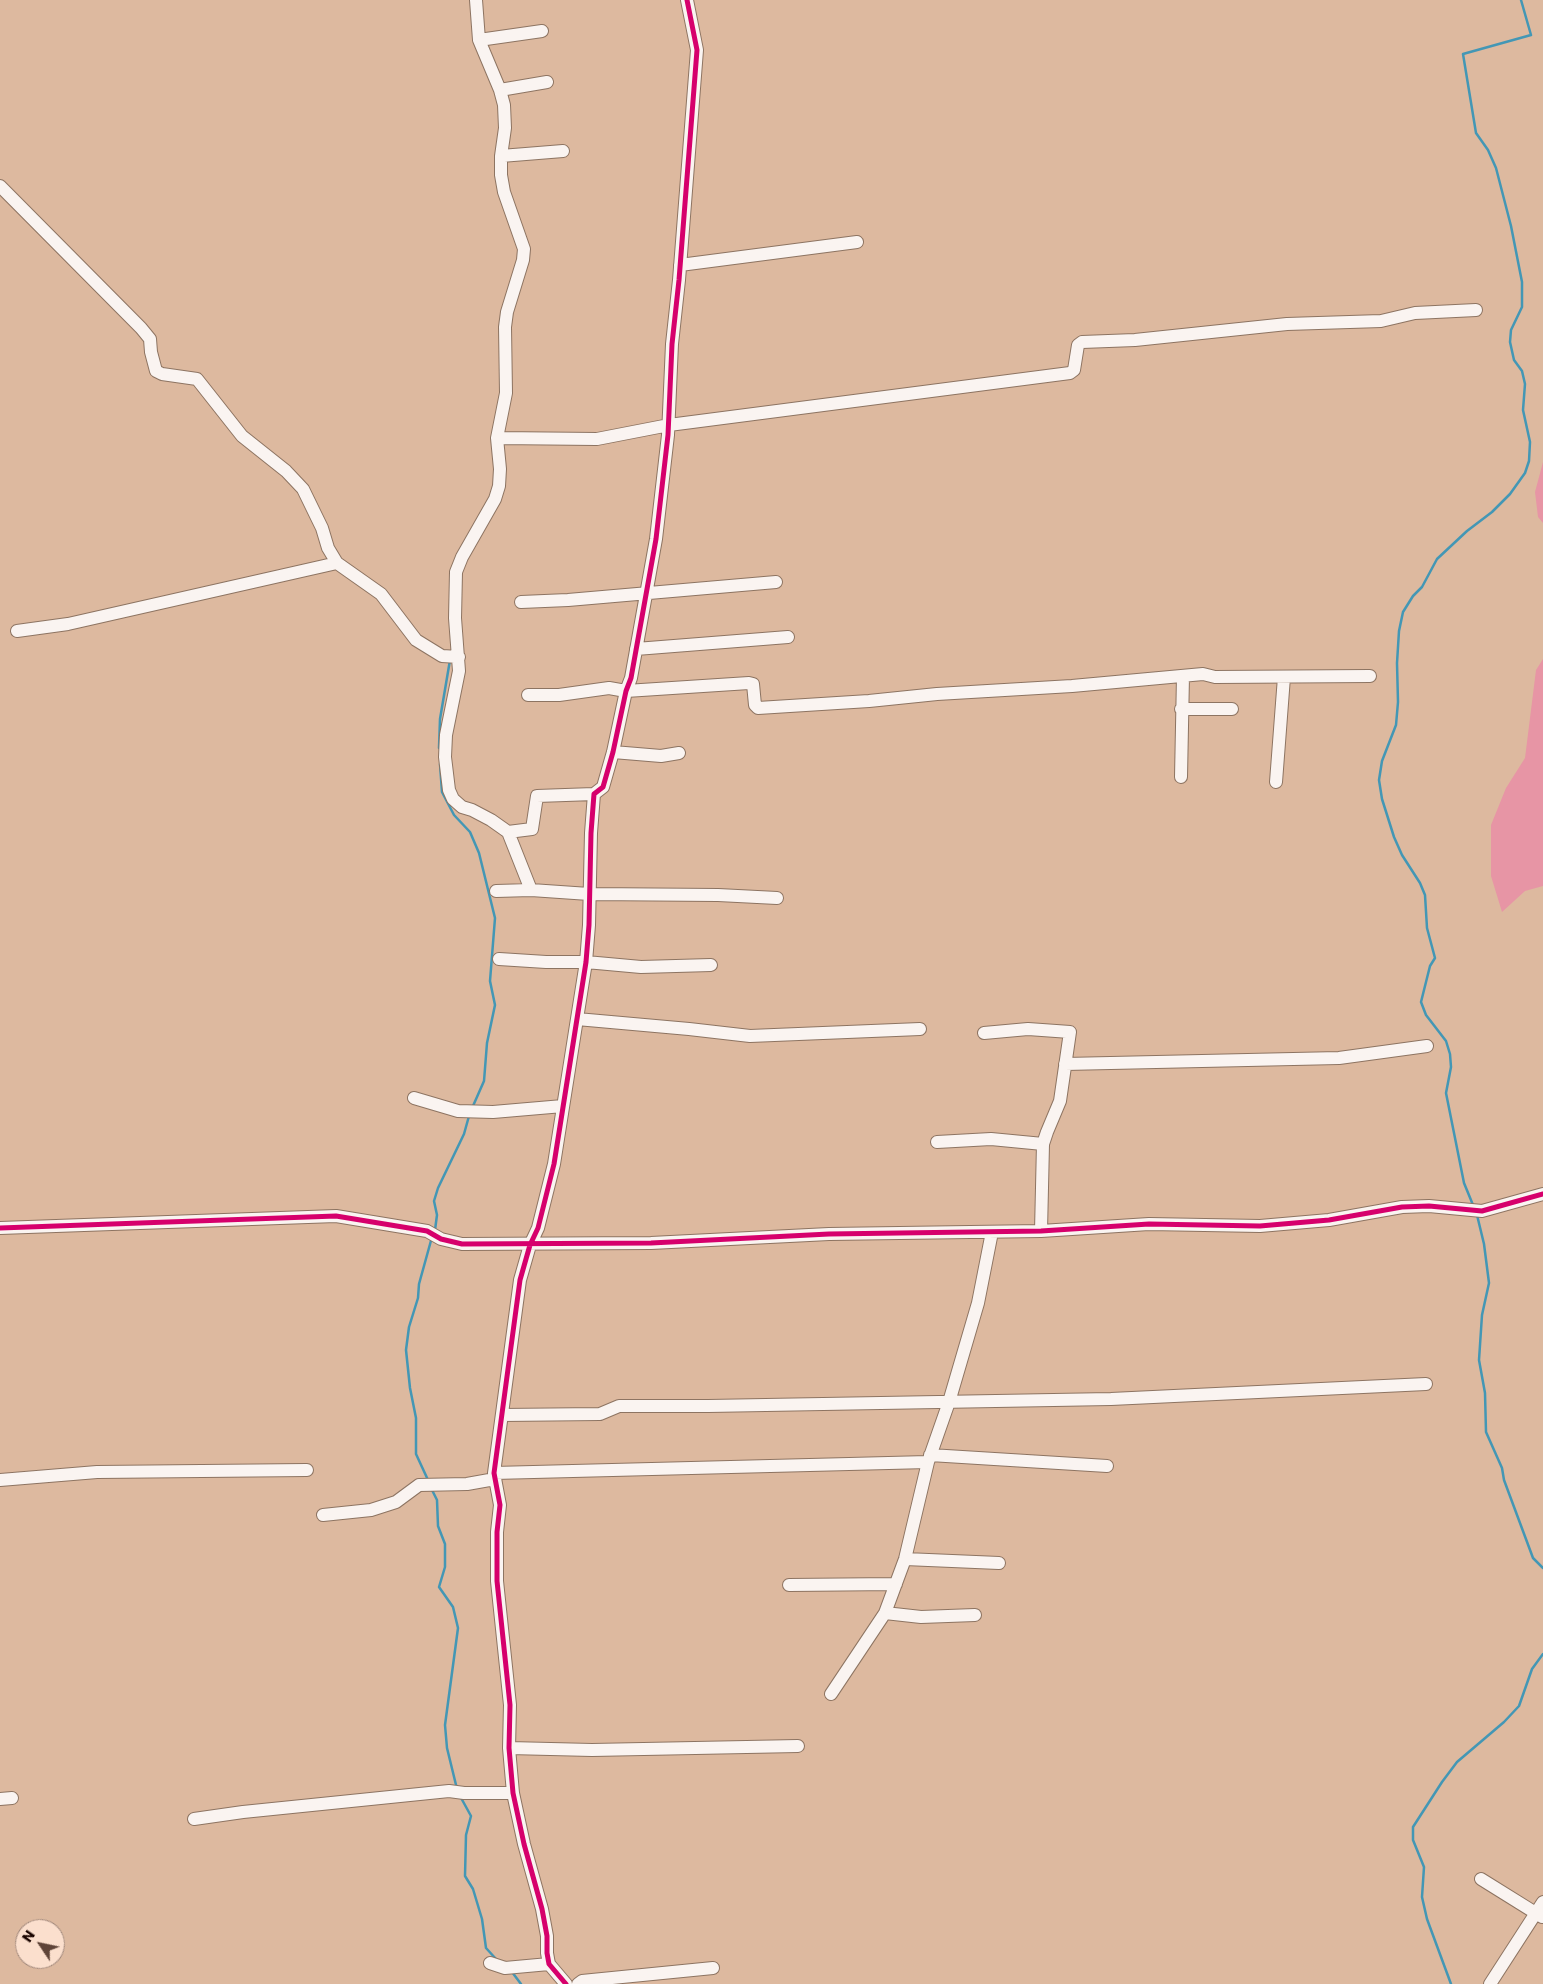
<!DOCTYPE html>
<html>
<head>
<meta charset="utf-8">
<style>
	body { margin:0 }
	#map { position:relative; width:1543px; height:1984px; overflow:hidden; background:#ddb99f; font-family:Poppins,sans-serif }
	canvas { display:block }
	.north { position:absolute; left:15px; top:1919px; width:50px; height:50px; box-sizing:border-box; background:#fbdfcd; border:1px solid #a1887b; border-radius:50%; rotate:304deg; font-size:14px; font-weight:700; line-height:20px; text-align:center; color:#1b0500 }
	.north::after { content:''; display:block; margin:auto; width:18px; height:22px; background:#5f4438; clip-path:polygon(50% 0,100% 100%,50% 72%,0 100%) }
</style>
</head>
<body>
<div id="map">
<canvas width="1543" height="1984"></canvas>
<div class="north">N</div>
</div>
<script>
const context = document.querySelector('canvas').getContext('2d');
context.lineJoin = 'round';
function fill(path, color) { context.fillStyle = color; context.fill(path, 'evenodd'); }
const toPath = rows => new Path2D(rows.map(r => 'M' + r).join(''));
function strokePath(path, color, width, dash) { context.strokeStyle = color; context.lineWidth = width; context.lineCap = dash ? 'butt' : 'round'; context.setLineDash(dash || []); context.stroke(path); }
const green = toPath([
	[1543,462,1543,523,1538,517,1535,492],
	[1543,659,1543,886,1525,891,1502,912,1491,876,1491,825,1506,788,1525,758,1536,670]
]);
const stream = toPath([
	[439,748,440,719,450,660],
	[440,764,442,792,454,815,470,832,479,853,495,918,490,981,495,1005,487,1043,484,1081,473,1106],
	[1473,1205,1464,1183,1446,1093,1451,1067,1450,1054,1446,1041,1426,1015,1421,1002,1430,966,1435,958,1427,928,1425,895,1420,883,1402,855,1394,837,1382,799,1379,780,1382,761,1396,725,1398,702,1397,663,1399,631,1403,612,1413,596,1422,587,1437,559,1467,531,1492,512,1510,494,1525,473,1529,461,1530,442,1523,410,1525,384,1522,371,1514,360,1510,342,1511,330,1522,307,1522,282,1511,226,1496,168,1488,150,1476,133,1463,54,1531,35,1521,0],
	[1477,1215,1484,1244,1489,1283,1482,1315,1479,1360,1485,1393,1486,1432,1502,1468,1504,1480,1533,1558,1543,1568],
	[435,1230,437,1215,434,1201,438,1188,464,1134,469,1116],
	[428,1480,416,1454,416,1418,410,1388,406,1350,409,1327,418,1298,419,1284,432,1237],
	[432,1490,437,1500,438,1526,445,1544,445,1567,439,1587,453,1607,458,1628,445,1725,447,1748,457,1789],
	[460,1796,471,1816,466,1835,465,1876,473,1889,482,1919,486,1948,496,1959],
	[512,1972,521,1984],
	[1451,1984,1427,1919,1422,1897,1424,1867,1413,1840,1413,1827,1442,1782,1457,1762,1504,1722,1519,1706,1532,1669,1543,1654]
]);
const minor = toPath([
	[476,0,479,40,500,90,504,105,505,128,501,156,501,175,504,192,524,249,523,260,507,312,505,327,506,393,497,438,500,469,499,486,495,499,462,557,456,572,455,618,459,671,446,735,445,757,449,790,453,799,462,807,472,810,491,820,508,832,531,890],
	[479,40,542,31],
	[500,90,547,82],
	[501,156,563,151],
	[0,186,141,328,150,339,151,352,156,371,162,374,197,379,242,436,286,471,303,489,322,528,328,548,337,563,381,594,416,640,442,656,459,657],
	[680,265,857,242],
	[497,438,597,439,669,425,1070,373,1074,370,1078,345,1082,342,1135,340,1287,324,1381,321,1415,313,1476,310],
	[521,602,568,600,776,582],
	[17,631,68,624,337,563],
	[636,649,788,637],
	[528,695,559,695,609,688,626,691,749,683,753,684,755,705,758,708,869,701,937,694,1072,686,1203,674,1215,677,1370,676],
	[1181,709,1232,709],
	[613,752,661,756,679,753],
	[1181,777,1183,676],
	[1276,782,1284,677],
	[508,832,532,829,537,796,594,794],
	[496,891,531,890,589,894,718,895,777,898],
	[499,959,546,962,586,962,641,967,711,965],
	[577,1019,689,1029,750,1036,920,1029],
	[984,1033,1028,1029,1070,1032,1060,1101,1047,1132,1043,1144,1041,1231],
	[1065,1064,1339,1058,1427,1046],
	[414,1098,458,1111,493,1112,563,1106],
	[937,1142,991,1139,1043,1144],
	[0,1228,336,1216,427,1231,441,1239,462,1244,651,1243,829,1234,1041,1231,1149,1224,1260,1226,1329,1220,1402,1207,1429,1206,1482,1211,1543,1194],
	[502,1415,600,1414,619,1406,708,1406,1111,1399,1426,1384],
	[930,1455,1107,1466],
	[494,1473,928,1462],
	[0,1480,97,1472,307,1470],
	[323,1515,371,1510,396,1502,419,1485,467,1484,495,1479],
	[905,1559,999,1563],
	[789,1585,896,1584],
	[885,1613,921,1617,975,1615],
	[831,1694,885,1613,905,1559,928,1462,949,1402,978,1303,992,1232],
	[509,1748,592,1750,798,1746],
	[0,1799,12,1798],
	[194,1819,243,1812,449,1791,464,1793,513,1793],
	[1481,1879,1542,1917],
	[490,1963,505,1968,549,1964],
	[566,1984,549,1964,547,1953,547,1936,542,1909,524,1844,513,1793,509,1748,510,1705,497,1581,497,1532,500,1505,494,1473,520,1280,530,1245,538,1228,554,1164,586,962,589,925,591,833,594,794,603,787,613,752,626,691,631,678,656,539,668,435,672,344,679,280,697,50,687,0],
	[578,1984,582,1981,713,1968],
	[1490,1984,1543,1902]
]);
const cycleway = toPath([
	[0,1228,336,1216,427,1231,441,1239,462,1244,651,1243,829,1234,1041,1231,1149,1224,1260,1226,1329,1220,1402,1207,1429,1206,1482,1211,1543,1194],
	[566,1984,549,1964,547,1953,547,1936,542,1909,524,1844,513,1793,509,1748,510,1705,497,1581,497,1532,500,1505,494,1473,520,1280,530,1245,538,1228,554,1164,586,962,589,925,591,833,594,794,603,787,613,752,626,691,631,678,656,539,668,435,672,344,679,280,697,50,687,0]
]);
fill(green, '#e795a5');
strokePath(stream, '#4397b5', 2.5);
strokePath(minor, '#8d7462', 14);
strokePath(minor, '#faf4f1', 12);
strokePath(cycleway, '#d6006c', 5);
</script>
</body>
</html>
